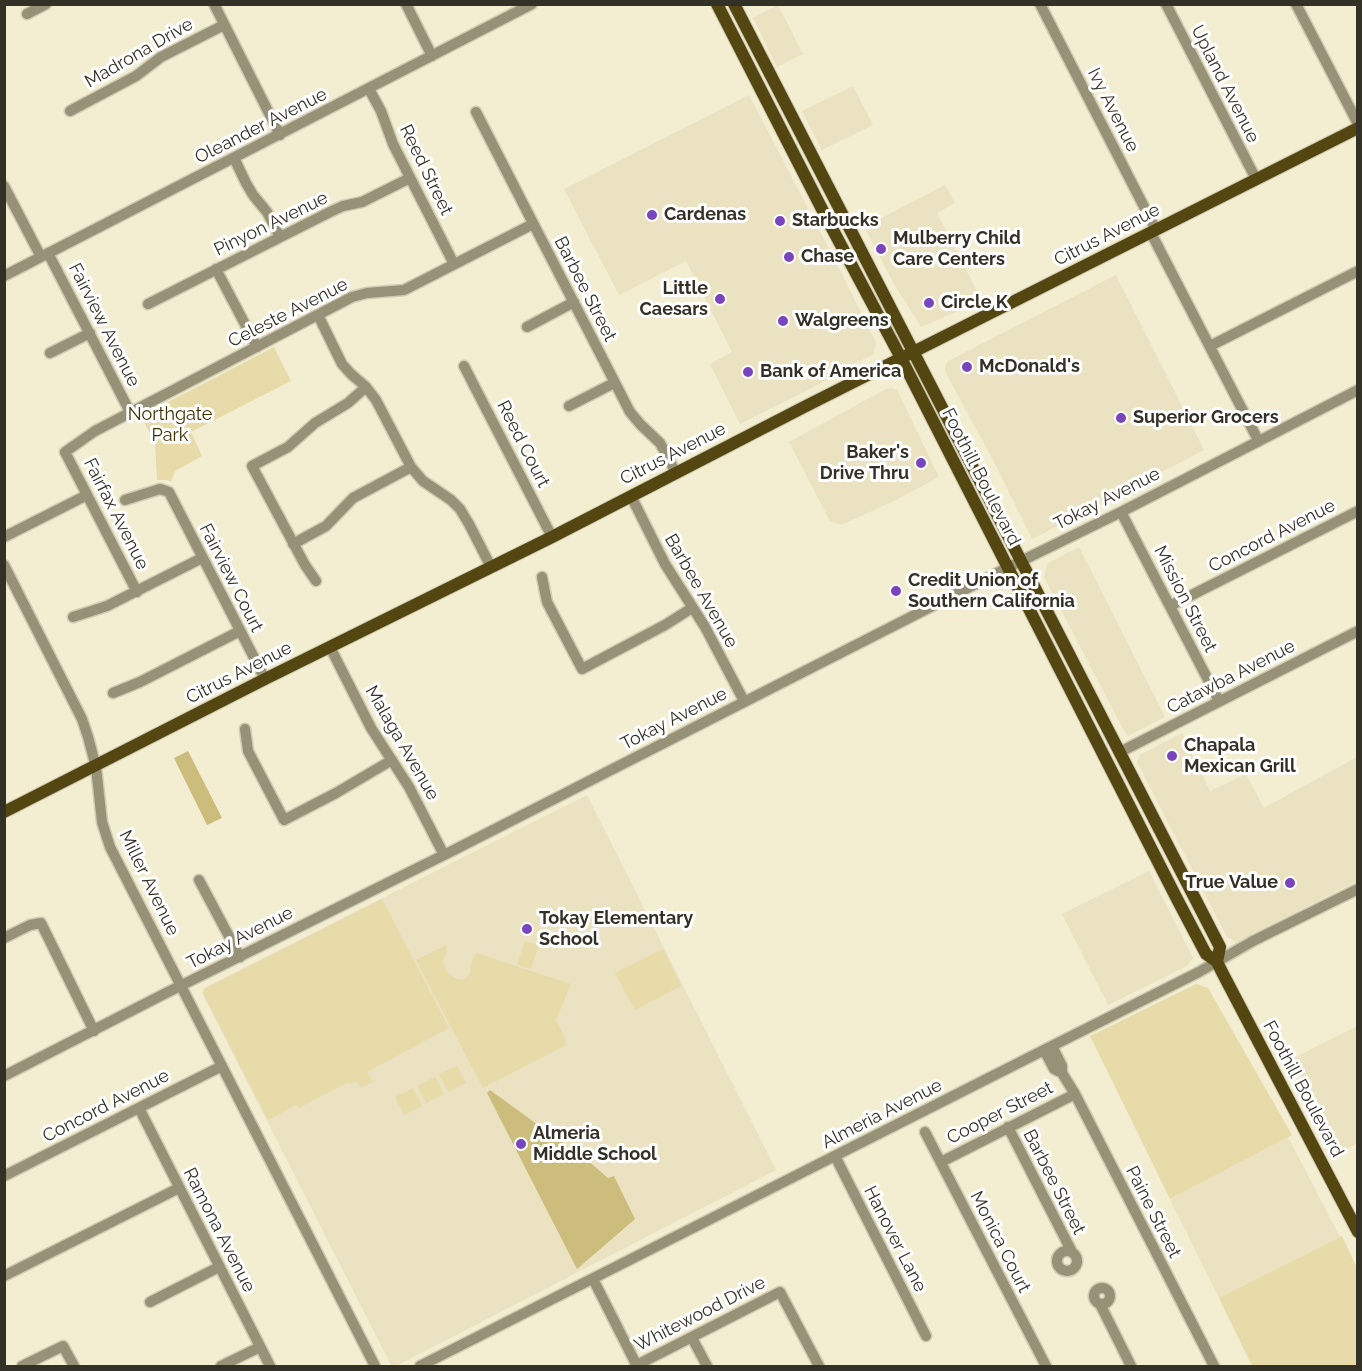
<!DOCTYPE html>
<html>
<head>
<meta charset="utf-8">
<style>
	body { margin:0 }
	#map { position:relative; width:1362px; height:1371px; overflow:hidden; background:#f3edd2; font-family:Raleway,sans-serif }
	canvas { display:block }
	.frame { position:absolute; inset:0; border:6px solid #333126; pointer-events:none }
</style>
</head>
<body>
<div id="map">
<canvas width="1362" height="1371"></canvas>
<div class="frame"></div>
</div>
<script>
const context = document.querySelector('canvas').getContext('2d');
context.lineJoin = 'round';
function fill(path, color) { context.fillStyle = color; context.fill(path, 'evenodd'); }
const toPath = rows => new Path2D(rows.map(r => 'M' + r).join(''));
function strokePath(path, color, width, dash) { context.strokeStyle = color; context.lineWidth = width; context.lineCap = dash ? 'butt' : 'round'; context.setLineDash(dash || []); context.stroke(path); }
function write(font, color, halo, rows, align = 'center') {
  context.font = font + ' Raleway,sans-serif'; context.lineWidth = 6; context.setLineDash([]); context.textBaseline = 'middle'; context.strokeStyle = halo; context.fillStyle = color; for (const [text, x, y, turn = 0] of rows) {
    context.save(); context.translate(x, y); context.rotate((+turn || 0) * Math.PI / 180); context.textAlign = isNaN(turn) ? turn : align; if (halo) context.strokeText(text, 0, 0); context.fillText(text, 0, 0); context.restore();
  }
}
const built = toPath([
	[778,5,803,54,777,67,753,18],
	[853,86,873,125,822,150,802,111],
	[749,95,840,270,876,343,873,354,841,371,837,375,740,424,710,364,732,352,686,261,619,295,564,189],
	[945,185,955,203,937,213,982,301,921,327,893,282,864,227],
	[1116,275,1204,450,1032,539,995,464,946,373,945,366,948,361],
	[892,388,897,390,939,477,894,501,841,525,830,521,789,442,886,389],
	[1079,547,1165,717,1128,736,1123,729,1044,577,1048,563],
	[1182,733,1210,791,1246,774,1264,808,1357,757,1357,881,1237,942,1227,937,1137,762,1141,754],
	[587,795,776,1170,396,1366,393,1366,391,1365,202,993,204,988],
	[1149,871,1193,958,1187,966,1108,1005,1062,914],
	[1357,1026,1357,1143,1339,1153,1292,1059],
	[1288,1137,1340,1237,1219,1298,1170,1199]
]);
const green = toPath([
	[274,347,291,381,191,432,202,456,175,471,171,482,168,480,157,480,155,443,141,416],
	[382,899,449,1028,367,1072,373,1082,361,1088,356,1081,349,1084,348,1082,299,1108,296,1105,268,1120,203,993,204,989],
	[525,941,539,945,531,969,517,965],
	[446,945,447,953,444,958,443,963,447,972,457,979,463,980,470,974,471,964,476,953,571,984,556,1020,564,1036,566,1045,483,1088,416,960],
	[663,949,681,986,635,1010,615,973],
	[1196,984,1208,988,1292,1135,1170,1199,1090,1036],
	[457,1066,466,1083,448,1092,439,1074],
	[435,1077,444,1094,426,1103,417,1086],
	[413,1088,422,1106,404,1115,395,1097],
	[1342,1236,1357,1268,1357,1366,1252,1366,1219,1298]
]);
const water = toPath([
	[188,751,222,818,207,825,174,758],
	[490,1090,593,1165,608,1178,614,1176,635,1219,577,1269,487,1093]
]);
const minor = toPath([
	[214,4,280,135],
	[406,4,432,56],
	[1040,4,1156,230],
	[1166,4,1256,179],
	[1296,4,1358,124],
	[27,14,46,4],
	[369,89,381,111,393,144,454,264],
	[70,111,136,76,161,57,224,25],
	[476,112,630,412,641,425,660,443,676,473],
	[234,158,246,183,253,195,267,212,280,237],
	[4,186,41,257],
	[1151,233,1258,440],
	[48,253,130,412],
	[216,269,257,347],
	[4,276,532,4],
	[148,304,330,212,343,206,362,202,410,178],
	[318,315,342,364,351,374,366,387,376,400,411,467,423,481,451,500,460,509,469,524,491,567],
	[527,327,574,302],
	[1210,346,1358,271],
	[50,353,90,333],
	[464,366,552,537],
	[569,406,614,383],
	[631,496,665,564,705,627,744,701],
	[125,500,160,489,169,492,265,679],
	[1121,512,1219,701],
	[4,537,87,495],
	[293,544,326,526,353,498,411,467],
	[4,565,82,719,88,737,96,767,102,822,110,847,375,1366],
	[542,577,547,602,582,669,665,625,692,608],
	[316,581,305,565,252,466,288,447,315,423,348,403,366,387],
	[137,592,65,452,95,431,352,297,367,293,404,290,533,224],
	[1170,606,1358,511],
	[73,617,107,606,202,558],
	[330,647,371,728,409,787,444,855],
	[113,693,140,682,240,631],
	[245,729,248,751,284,820,336,793,392,760],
	[1120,752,1358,631],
	[199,880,240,957],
	[4,938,30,925,41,923,94,1031],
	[1052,1046,1062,1066,1062,1073,1075,1094,1214,1366],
	[1044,1050,1054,1069,1062,1073],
	[4,1076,168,992,452,851,1007,568,1121,512,1358,390],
	[139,1108,270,1366],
	[1008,1127,1072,1252],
	[925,1132,1046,1366],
	[835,1156,926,1336],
	[941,1162,1075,1094],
	[4,1176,222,1066],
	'1057 1261a10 10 0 1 1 20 0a10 10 0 1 1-20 0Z',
	[4,1276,179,1188],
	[593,1279,637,1366],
	'1094 1296a8 8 0 1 1 16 0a8 8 0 1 1-16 0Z',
	[150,1302,219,1267],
	[1100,1304,1131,1366],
	[692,1338,707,1366],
	[22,1366,63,1346,74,1366],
	[221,1366,260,1347],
	[420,1366,1044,1050,1199,972,1253,941,1358,889],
	[635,1366,780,1292,819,1366]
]);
const major = toPath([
	[717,4,826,217,901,358,1177,899,1206,954,1217,962,1223,974,1358,1232],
	[734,4,1220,947,1217,962],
	[4,812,265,679,552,537,806,406,1358,128]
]);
const markers = [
	[652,215,6,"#7845bd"],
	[780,221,6,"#7845bd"],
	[881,249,6,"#7845bd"],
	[789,257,6,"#7845bd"],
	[720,299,6,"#7845bd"],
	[929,303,6,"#7845bd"],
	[783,321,6,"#7845bd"],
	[967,367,6,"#7845bd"],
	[748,372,6,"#7845bd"],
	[1121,418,6,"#7845bd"],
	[921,463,6,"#7845bd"],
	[896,591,6,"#7845bd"],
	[1172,756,6,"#7845bd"],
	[1290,883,6,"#7845bd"],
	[527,929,6,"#7845bd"],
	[521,1144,6,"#7845bd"]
];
const streetNames = [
	["Madrona Drive",139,53,-30],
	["Upland Avenue",1225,84,63],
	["Ivy Avenue",1113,110,63],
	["Oleander Avenue",261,126,-27],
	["Reed Street",426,170,64],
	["Pinyon Avenue",271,224,-26],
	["Citrus Avenue",1107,235,-27],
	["Barbee Street",585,289,63],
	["Celeste Avenue",288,313,-27],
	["Fairview Avenue",104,325,63],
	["Reed Court",523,444,63],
	["Citrus Avenue",673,454,-27],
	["Foothill Boulevard",981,477,63],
	["Tokay Avenue",1107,499,-27],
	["Fairfax Avenue",116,514,63],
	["Concord Avenue",1272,536,-27],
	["Fairview Court",231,578,63],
	["Barbee Avenue",701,591,60],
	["Mission Street",1185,599,63],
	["Citrus Avenue",239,673,-27],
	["Catawba Avenue",1231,677,-27],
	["Tokay Avenue",674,719,-27],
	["Malaga Avenue",402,743,60],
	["Miller Avenue",149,883,64],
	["Tokay Avenue",240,938,-27],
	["Foothill Boulevard",1303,1089,62],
	["Concord Avenue",106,1106,-27],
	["Cooper Street",1000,1113,-27],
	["Almeria Avenue",882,1114,-27],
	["Barbee Street",1054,1182,63],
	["Paine Street",1153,1212,63],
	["Ramona Avenue",219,1230,63],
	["Hanover Lane",895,1239,63],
	["Monica Court",1000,1242,63],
	["Whitewood Drive",700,1314,-27]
];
const poiNames = [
	["Cardenas",664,215],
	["Starbucks",792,221],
	["Mulberry Child",893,239],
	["Care Centers",893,260],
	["Chase",801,257],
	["Little",708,289,"right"],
	["Caesars",708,310,"right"],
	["Circle K",941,303],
	["Walgreens",795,321],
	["McDonald's",979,367],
	["Bank of America",760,372],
	["Superior Grocers",1133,418],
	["Baker's",909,453,"right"],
	["Drive Thru",909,474,"right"],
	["Credit Union of",908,581],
	["Southern California",908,602],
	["Chapala",1184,746],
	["Mexican Grill",1184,767],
	["True Value",1278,883,"right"],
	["Tokay Elementary",539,919],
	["School",539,940],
	["Almeria",533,1134],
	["Middle School",533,1155]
];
const parkNames = [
	["Northgate",170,415],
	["Park",170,436]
];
fill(built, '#eae2c1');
fill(green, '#e7dbaa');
fill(water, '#cdbd7d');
strokePath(minor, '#d0cbb3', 13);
strokePath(major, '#d0cbb3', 14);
strokePath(minor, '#979177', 10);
strokePath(major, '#534611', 12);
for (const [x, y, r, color] of markers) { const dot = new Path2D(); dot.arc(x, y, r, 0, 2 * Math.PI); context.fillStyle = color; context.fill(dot); strokePath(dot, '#fff', 2); }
write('18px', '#333126', '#fff', streetNames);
write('bold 18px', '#333126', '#fff', poiNames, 'left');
write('18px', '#3f3300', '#fff', parkNames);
</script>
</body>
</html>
